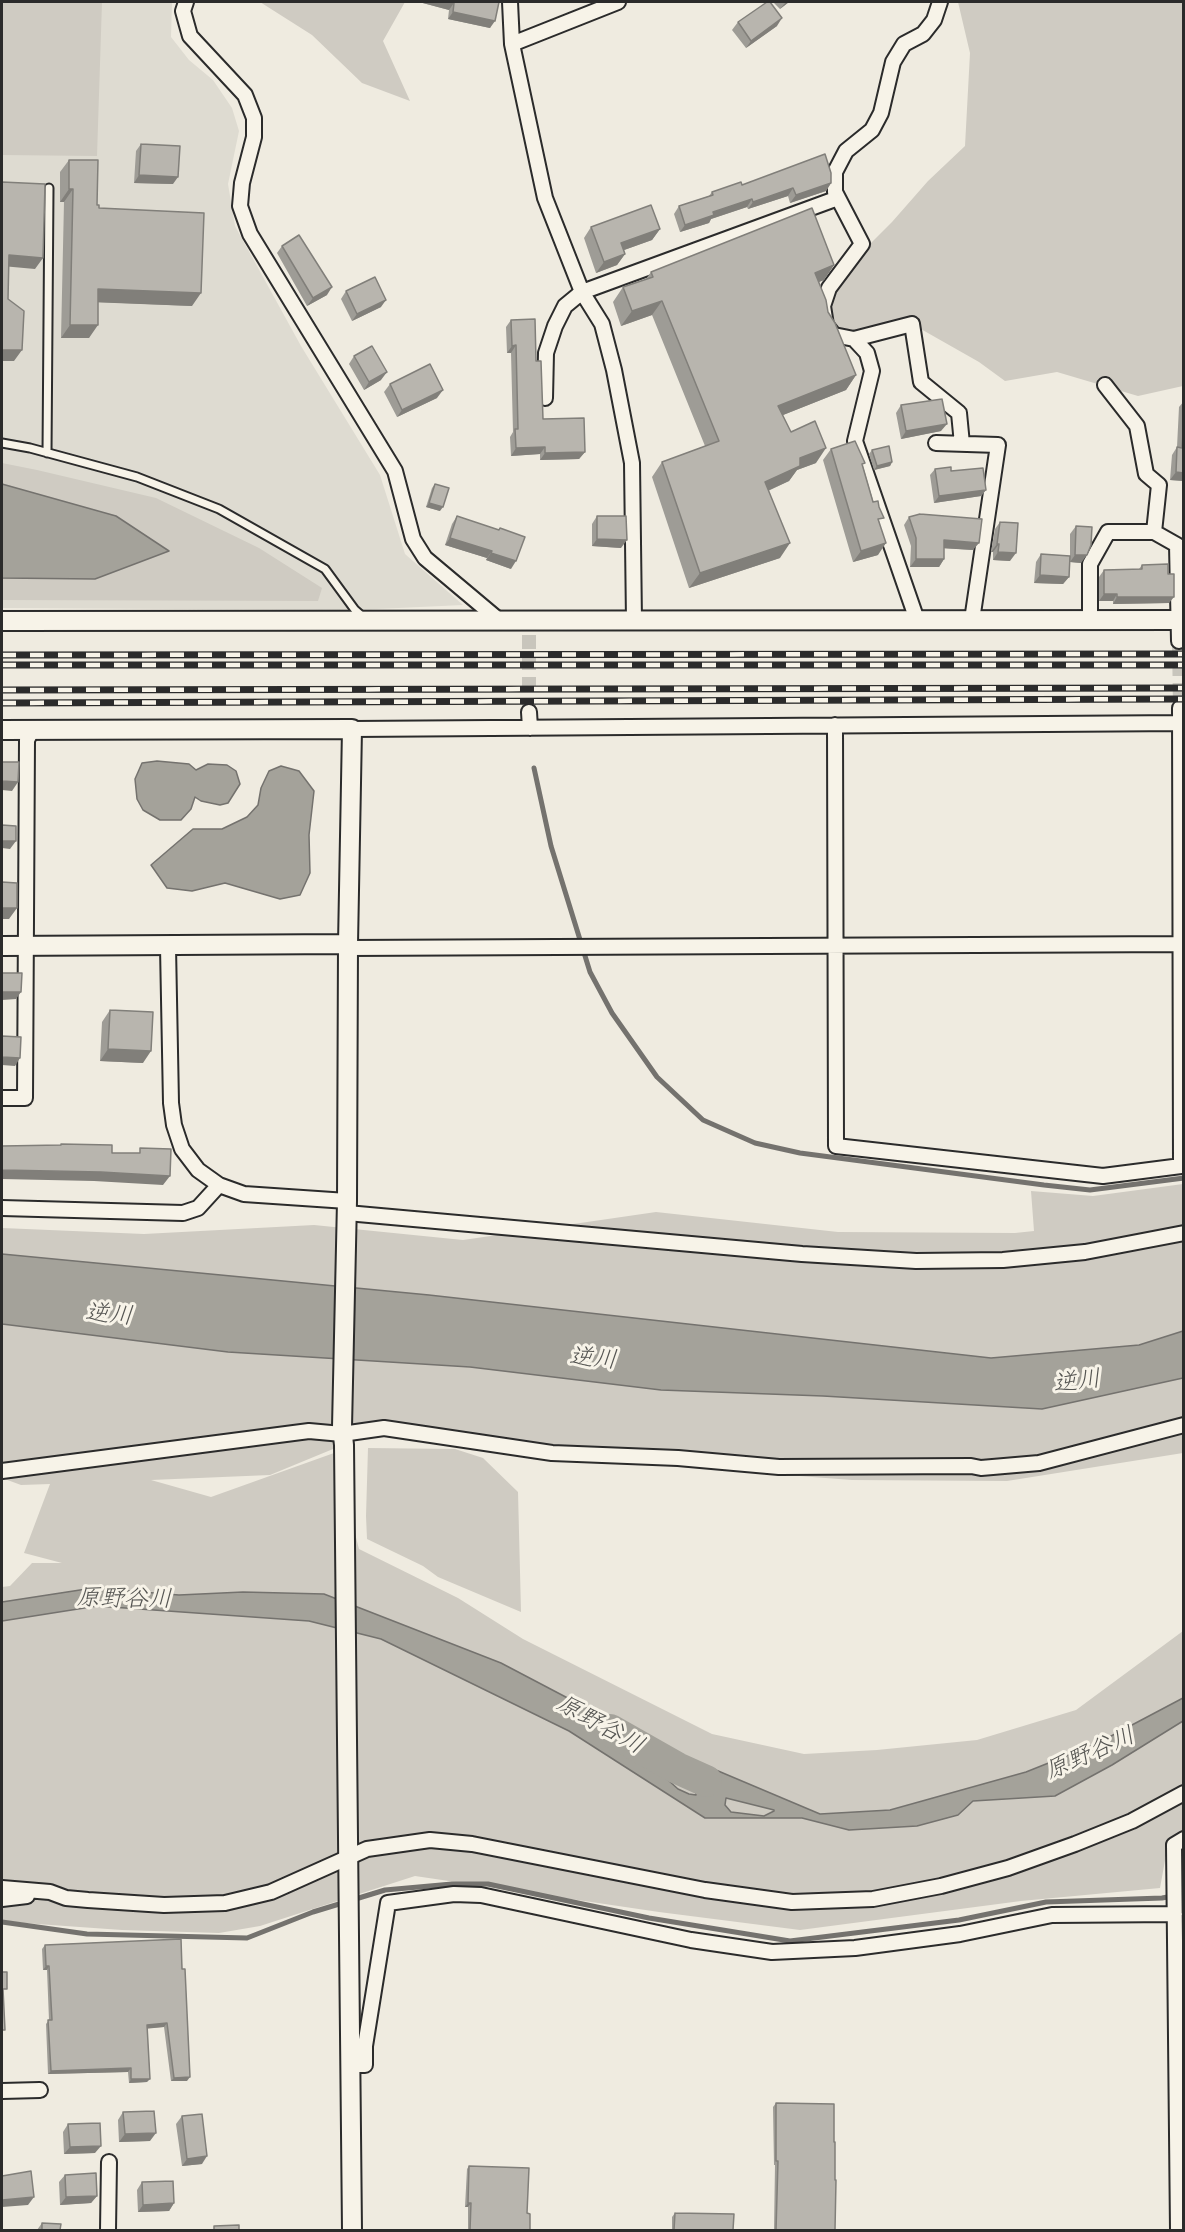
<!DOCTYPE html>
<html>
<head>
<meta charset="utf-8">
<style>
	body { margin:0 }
	#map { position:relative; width:1185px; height:2232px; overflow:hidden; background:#efebe0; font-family:"Patrick Hand",sans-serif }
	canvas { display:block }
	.frame { position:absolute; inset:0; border:3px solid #2b2b2b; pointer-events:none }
</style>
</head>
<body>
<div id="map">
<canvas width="1185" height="2232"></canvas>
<div class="frame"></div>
</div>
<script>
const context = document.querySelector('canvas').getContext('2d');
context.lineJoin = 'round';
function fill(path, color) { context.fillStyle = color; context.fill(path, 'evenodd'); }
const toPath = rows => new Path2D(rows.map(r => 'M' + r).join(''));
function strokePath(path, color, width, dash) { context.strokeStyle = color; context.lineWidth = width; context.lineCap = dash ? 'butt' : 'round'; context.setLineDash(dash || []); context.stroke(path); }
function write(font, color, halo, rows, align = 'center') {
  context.font = font + ' "Patrick Hand","Klee One",sans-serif'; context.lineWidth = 6; context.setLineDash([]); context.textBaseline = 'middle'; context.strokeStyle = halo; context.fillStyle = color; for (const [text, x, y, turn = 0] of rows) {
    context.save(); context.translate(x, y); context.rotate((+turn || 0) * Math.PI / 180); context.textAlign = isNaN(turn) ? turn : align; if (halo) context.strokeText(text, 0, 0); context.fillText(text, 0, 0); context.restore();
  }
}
const built = toPath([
	[2,2,172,2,171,37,189,60,213,80,232,108,239,131,228,184,235,226,301,346,380,475,405,554,463,605,355,610,2,608]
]);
const green = toPath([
	[2,2,102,2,97,156,2,155],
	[260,2,405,2,383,41,410,101,362,83,312,35],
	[958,2,1183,2,1183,386,1138,396,1057,372,1005,381,979,362,912,324,862,333,833,333,825,299,837,277,892,222,928,181,965,146,970,53],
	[2,463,37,470,156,498,259,548,322,588,318,601,2,600],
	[1183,1184,1183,1453,1007,1481,852,1480,628,1463,384,1428,270,1475,151,1480,211,1497,334,1453,359,1549,458,1598,523,1639,712,1734,804,1754,877,1750,977,1740,1076,1710,1183,1631,1183,1834,1168,1844,1160,1888,1021,1901,800,1930,659,1912,415,1876,260,1926,219,1933,122,1930,23,1923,2,1920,2,1587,10,1586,32,1563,62,1563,24,1553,50,1484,21,1485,2,1478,2,1228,144,1234,314,1225,463,1240,656,1212,838,1232,1015,1233,1034,1231,1031,1191,1093,1196],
	[368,1448,455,1449,483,1458,518,1492,521,1612,438,1577,423,1566,367,1539,366,1516]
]);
const water = toPath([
	[2,484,116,516,169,551,95,579,2,578,2,484],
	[157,761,189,764,196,770,208,764,227,765,236,771,240,784,228,803,220,805,201,801,195,797,191,809,181,820,160,820,143,810,137,799,135,779,142,763,157,761],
	[281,766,299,771,314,791,309,835,310,873,300,895,280,899,225,883,192,891,167,888,151,865,193,829,222,829,247,817,258,805,261,788,269,771,281,766],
	[2,1254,429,1295,991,1358,1139,1345,1183,1331,1183,1378,1042,1409,823,1396,661,1390,470,1367,228,1352,2,1324,2,1254],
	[93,1588,179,1595,243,1592,324,1594,501,1663,659,1746,820,1814,890,1810,1026,1772,1096,1744,1183,1698,1183,1721,1112,1765,1055,1796,973,1801,958,1815,917,1826,849,1830,802,1818,705,1818,569,1731,381,1639,309,1621,97,1606,2,1621,2,1602,93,1588],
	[649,1748,696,1786,696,1795,689,1794,678,1789,647,1761,649,1748],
	[726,1798,774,1810,774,1811,764,1816,731,1812,725,1805,726,1798]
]);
const stream = toPath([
	[534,768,551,846,590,972,612,1013,657,1077,703,1120,755,1143,800,1153,1044,1185,1090,1190,1184,1178],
	[2,1922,87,1934,247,1938,313,1912,385,1890,452,1884,488,1884,649,1918,790,1941,959,1920,1046,1902,1162,1898,1184,1894]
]);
const river = toPath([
	[610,1730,677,1768,706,1781]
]);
const minorTunnel = toPath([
	[1179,641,1180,708],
	[529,712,529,635]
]);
const service = toPath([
	[2,443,30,448,137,477,219,509,325,569,355,610,363,617],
	[47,453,49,188]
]);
const minor = toPath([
	[186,2,183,11,190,36,245,95,254,118,254,137,242,183,240,206,250,234,395,471,413,539,425,558,500,621],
	[510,2,512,44,545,198,582,292,602,324,614,370,632,463,634,621],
	[512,44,618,2],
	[854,339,912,324,921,382,959,413,962,444],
	[1105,385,1137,426,1146,474,1159,485,1154,532],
	[545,398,546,353,555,326,565,306,582,292,838,198],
	[936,443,998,445,972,620],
	[917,620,855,441,872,371,867,353,854,339,834,335,826,325,823,306,829,288,862,244,835,192,835,172,846,151,872,130,881,113,893,62,904,44,923,34,934,20,940,2],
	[1090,620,1090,564,1108,532,1154,532,1177,545,1179,641],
	[529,712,530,728],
	[835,725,836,1146,1103,1176,1181,1166,1180,708],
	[352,729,1184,723],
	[168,947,171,1103,174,1125,182,1149,198,1170,219,1185,244,1194,347,1201],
	[348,948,1184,944],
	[2,1098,25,1098,27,740,32,730],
	[2,1208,183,1213,198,1208,219,1185],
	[347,1213,802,1254,916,1261,1003,1260,1085,1252,1184,1233],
	[2,1471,309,1431,342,1434,384,1428,552,1453,678,1458,779,1467,971,1466,981,1468,1039,1463,1184,1425],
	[2,1888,50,1892,66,1898,88,1900,164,1905,225,1903,271,1892,367,1849,430,1840,472,1844,705,1890,792,1902,873,1899,941,1886,1008,1868,1075,1844,1132,1821,1184,1793],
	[2,1899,27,1896],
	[351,2065,365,2065,365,2046,388,1903,454,1894,481,1895,691,1940,772,1952,855,1948,960,1934,1052,1915,1175,1914],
	[2,2091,40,2090],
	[108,2230,109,2162],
	[1178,2230,1174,1845,1184,1839]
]);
const tertiary = toPath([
	[2,621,1184,620],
	[2,730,352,729,348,944,347,1201,342,1427,344,1445,352,2230],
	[2,946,348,944]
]);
const rail = toPath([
	[2,655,1184,654],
	[2,665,1184,665],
	[2,690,1184,688],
	[2,703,1184,699]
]);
const wall = toPath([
	[419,2,499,2,490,28,448,19,449,10],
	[773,2,789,2,780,9],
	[738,22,777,26,746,48,732,30],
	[141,144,173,184,134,183,136,151],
	[69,160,99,208,192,306,98,302,89,338,61,338,64,202,60,202,60,172],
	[831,183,826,191,790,203,788,196,748,209,747,207,711,219,709,223,680,232,674,214,679,206,709,196,712,192,742,185],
	[591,227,660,229,652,240,624,250,625,254,617,265,596,273,584,238],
	[282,246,327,295,307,306,277,253],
	[834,265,824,280,818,282,828,312,856,375,846,390,783,415,791,432,816,463,797,470,789,481,768,491,780,558,689,588,652,477,662,462,705,446,652,315,621,326,613,302,623,287,646,279,651,272],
	[346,291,381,307,352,321,341,299],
	[511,320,536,361,543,419,585,452,579,459,540,460,540,454,511,456,510,437,513,432,511,353,507,353,506,327],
	[354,356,381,380,364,390,349,364],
	[390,384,437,398,397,417,384,392],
	[1184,401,1184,481,1170,480,1172,455,1177,447,1179,407],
	[901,405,941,431,901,439,896,413],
	[831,449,863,466,880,524,878,555,853,562,823,460],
	[872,450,892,462,890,466,874,470,869,454],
	[935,469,951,471,986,490,981,496,934,503,930,475],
	[435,484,440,511,426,507,432,488],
	[457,516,511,569,486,560,487,558,445,545,452,524],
	[597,516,621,548,592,546,592,524],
	[909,517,973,550,944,548,944,559,939,567,910,567,911,546,904,525],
	[1000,522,1010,561,993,560,993,552,991,552,995,529],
	[1076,526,1081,563,1070,562,1069,577,1063,584,1034,583,1036,562,1041,554,1070,556,1070,534],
	[1142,565,1169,603,1113,604,1113,601,1099,601,1099,577,1104,570,1139,569],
	[110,1010,143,1063,100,1061,102,1022],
	[181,1939,187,2081,171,2081,164,2027,147,2028,147,2082,129,2083,128,2072,48,2074,46,2024,49,2020,47,1970,43,1970,42,1949,45,1945],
	[776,2103,834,2142,835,2230,774,2230,775,2165,774,2165,773,2107],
	[123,2112,150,2141,119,2142,118,2120],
	[182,2116,202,2164,182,2166,176,2124],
	[68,2124,95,2153,64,2154,63,2132],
	[469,2166,527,2213,530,2230,468,2230,468,2207,465,2207,467,2169],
	[65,2175,97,2196,91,2203,60,2205,59,2182],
	[142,2182,174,2203,169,2211,138,2212,137,2190],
	[675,2213,733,2230,672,2230,672,2217],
	[42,2223,60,2230,37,2230]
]);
const shadedWall = toPath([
	[419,2,450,2,454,3,449,10],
	[786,2,789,2,780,9],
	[453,12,495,21,490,28,448,19],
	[782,18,777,26,746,48,751,41],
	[139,175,178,177,173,184,134,183],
	[831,183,826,191,790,203,796,195],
	[793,188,788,196,748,209,753,202],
	[69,189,73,189,64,202,60,202],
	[752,199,747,207,711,219,709,223,680,232,685,225,713,212],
	[660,229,652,240,613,254,621,243],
	[625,254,617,265,596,273,604,262],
	[9,255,43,258,35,269,2,266],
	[834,265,824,280,805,288,815,273],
	[332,287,327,295,307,306,313,298],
	[98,289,201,293,192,306,89,302],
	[386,300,381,307,352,321,357,314],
	[662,301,652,315,621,326,632,311],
	[70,325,98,325,89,338,61,338],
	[516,345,511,353,507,353,512,346],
	[2,350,22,350,14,361,2,361],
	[387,372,381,380,364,390,369,382],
	[856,375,846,390,768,421,778,406],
	[443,390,437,398,397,417,402,410],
	[947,424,941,431,901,439,906,431],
	[545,447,540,454,511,456,516,448],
	[826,448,816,463,797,470,789,481,754,497,765,482,800,458],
	[585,452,579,459,540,460,545,453],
	[892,462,890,466,874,470,877,466],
	[1176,472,1184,473,1184,481,1170,480],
	[986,490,981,496,934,503,939,496],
	[429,503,443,507,440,511,426,507],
	[450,538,492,551,487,558,445,545],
	[597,539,627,540,621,548,592,546],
	[944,540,979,543,973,550,939,548],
	[790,543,780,558,689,588,700,573],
	[886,543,878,555,853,562,861,551],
	[997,544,999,544,993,552,991,552],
	[998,552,1016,553,1010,561,993,560],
	[491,553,516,561,511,569,486,560],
	[1075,555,1087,555,1081,563,1070,562],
	[916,559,944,559,939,567,910,567],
	[1040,575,1069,577,1063,584,1034,583],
	[1104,594,1117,594,1113,601,1099,601],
	[1117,597,1174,597,1169,603,1113,604],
	[2,781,18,782,12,791,2,790],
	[2,841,16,841,10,849,2,848],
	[2,908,17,908,9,919,2,919],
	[2,992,21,992,16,999,2,1000],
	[108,1049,151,1051,143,1063,100,1061],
	[2,1057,20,1058,15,1066,2,1065],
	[2,1170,101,1172,170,1176,163,1185,94,1181,2,1179],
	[46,1966,49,1966,47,1970,43,1970],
	[167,2023,164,2027,144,2029,147,2025],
	[131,2068,128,2072,48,2074,51,2071],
	[190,2077,187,2081,171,2081,174,2078],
	[131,2079,150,2079,147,2082,129,2083],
	[156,2133,150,2141,119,2142,125,2134],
	[101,2146,95,2153,64,2154,70,2147],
	[207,2156,202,2164,182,2166,187,2159],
	[97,2196,91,2203,60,2205,66,2197],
	[34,2197,28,2205,2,2207,2,2200],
	[174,2203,169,2211,138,2212,143,2205],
	[468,2203,471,2203,468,2207,465,2207]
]);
const building = toPath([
	[450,2,499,2,495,21,453,12,454,3,450,2],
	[767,2,770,2,782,18,751,41,738,22,767,2],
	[141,144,180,146,178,177,139,175,141,144],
	[825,154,831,173,831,183,796,195,793,188,753,202,752,199,713,212,714,215,685,225,679,206,713,195,712,192,741,182,742,185,825,154],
	[69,160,98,160,97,205,99,205,99,208,204,213,201,293,98,289,98,325,70,325,73,189,69,189,69,160],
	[2,182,45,184,43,258,9,255,8,299,24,311,22,350,2,350,2,182],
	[651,205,660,229,621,243,625,254,604,262,591,227,651,205],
	[812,208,834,265,815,273,826,300,828,312,835,323,856,375,778,406,791,432,815,421,826,448,800,458,800,466,765,482,790,543,700,573,662,462,719,441,662,301,632,311,623,287,653,277,651,272,812,208],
	[299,235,332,287,313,298,282,246,299,235],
	[375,277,386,300,357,314,346,291,375,277],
	[535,319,536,361,541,361,543,419,584,418,585,452,545,453,545,447,516,448,515,429,518,429,516,345,512,346,511,320,535,319],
	[372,346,387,372,369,382,354,356,372,346],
	[430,364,443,390,402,410,390,384,430,364],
	[942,399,947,424,906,431,901,405,942,399],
	[1184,420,1184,473,1176,472,1177,447,1182,448,1184,420],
	[855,441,865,463,862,464,873,502,878,501,879,507,884,518,878,519,886,543,861,551,831,449,855,441],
	[889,446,892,462,877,466,872,450,889,446],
	[951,467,951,471,983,468,986,490,939,496,935,469,951,467],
	[435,484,449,488,443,507,429,503,435,484],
	[920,514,982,519,979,543,944,540,944,559,916,559,916,538,909,517,920,514],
	[457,516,499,530,500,528,525,537,516,561,491,553,492,551,450,538,457,516],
	[597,516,626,516,627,540,597,539,597,516],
	[1000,522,1018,523,1016,553,998,552,999,544,997,544,1000,522],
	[1076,526,1092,527,1091,545,1087,555,1075,555,1076,526],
	[1041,554,1070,556,1069,577,1040,575,1041,554],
	[1168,564,1168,574,1174,574,1174,597,1117,597,1117,594,1104,594,1104,570,1142,569,1142,565,1168,564],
	[2,762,19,762,18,782,2,781,2,762],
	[2,825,16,826,16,841,2,841,2,825],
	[2,882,17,883,17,908,2,908,2,882],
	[2,973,22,973,21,992,2,992,2,973],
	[110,1010,153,1012,151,1051,108,1049,110,1010],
	[2,1036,21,1037,20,1058,2,1057,2,1036],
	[61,1144,112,1145,112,1153,140,1153,140,1148,171,1149,170,1176,101,1172,2,1170,2,1146,61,1145,61,1144],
	[181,1939,182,1969,185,1969,190,2077,174,2078,167,2023,147,2025,150,2079,131,2079,131,2068,51,2071,48,2020,52,2020,49,1966,46,1966,45,1945,181,1939],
	[2,1972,7,1972,7,1989,3,1989,5,2030,2,2030,2,1972],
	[776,2103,834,2104,834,2142,835,2142,835,2180,836,2180,835,2230,776,2230,778,2161,776,2161,776,2103],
	[154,2111,156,2133,125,2134,123,2112,154,2111],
	[202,2114,207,2156,187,2159,182,2116,202,2114],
	[100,2123,101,2146,70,2147,68,2124,100,2123],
	[469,2166,529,2168,527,2213,530,2214,530,2230,470,2230,471,2203,468,2203,469,2166],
	[31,2171,34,2197,2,2200,2,2176,31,2171],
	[96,2173,97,2196,66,2197,65,2175,96,2173],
	[173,2181,174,2203,143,2205,142,2182,173,2181],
	[675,2213,734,2214,733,2230,674,2230,675,2213],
	[42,2223,61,2224,60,2230,42,2230,42,2223],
	[239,2225,239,2230,214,2230,214,2226,239,2225]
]);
const waterNames = [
	["逆川",109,1315,5],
	["逆川",593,1359,5],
	["逆川",1077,1382,-7],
	["原野谷川",124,1599,1],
	["原野谷川",600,1725,29],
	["原野谷川",1090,1754,-24]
];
fill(built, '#dedbd1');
fill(green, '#cfcbc2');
fill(water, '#a4a29a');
strokePath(water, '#74726e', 1.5);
strokePath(stream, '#74726e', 5);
strokePath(river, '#a4a29a', 32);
strokePath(minorTunnel, '#c8c5bc', 14, [14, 7]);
strokePath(service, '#2b2b2b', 11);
strokePath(minor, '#2b2b2b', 18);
strokePath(tertiary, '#2b2b2b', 22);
strokePath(service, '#f7f3e8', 7);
strokePath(minor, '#f7f3e8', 14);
strokePath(tertiary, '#f7f3e8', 18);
strokePath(rail, '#2b2b2b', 7);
strokePath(rail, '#f7f3e8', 4.5, [14]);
fill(wall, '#9e9c96');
fill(shadedWall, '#817f7a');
fill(building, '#b8b5ae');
strokePath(building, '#817f7a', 1.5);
write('italic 24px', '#555552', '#f7f3e8', waterNames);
</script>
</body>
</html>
